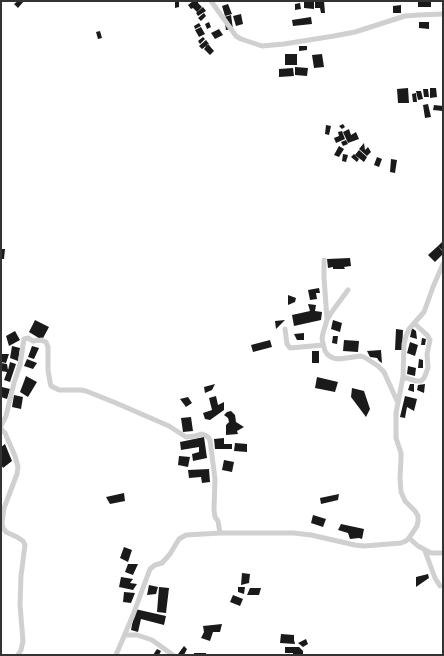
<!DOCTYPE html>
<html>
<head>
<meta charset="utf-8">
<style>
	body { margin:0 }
	#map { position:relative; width:444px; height:656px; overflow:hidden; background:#fff; font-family:"Exo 2",sans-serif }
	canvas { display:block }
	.frame { position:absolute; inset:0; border:2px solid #333; pointer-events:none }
</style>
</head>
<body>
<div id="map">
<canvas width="444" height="656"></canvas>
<div class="frame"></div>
</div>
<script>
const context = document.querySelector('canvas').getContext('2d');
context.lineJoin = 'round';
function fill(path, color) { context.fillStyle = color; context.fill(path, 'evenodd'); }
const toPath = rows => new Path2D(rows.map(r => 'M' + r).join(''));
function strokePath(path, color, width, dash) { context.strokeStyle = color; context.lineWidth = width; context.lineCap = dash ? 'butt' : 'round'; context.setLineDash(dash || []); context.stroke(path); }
const building = toPath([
	[18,1,24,1,18,8,14,4],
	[175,1,179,1,179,7,175,8],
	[193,1,197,1,198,2,198,3,202,7,197,12,193,8,191,9,188,5],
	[304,1,314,1,314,9,304,8],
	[315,1,324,1,325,13,321,13,320,8,315,8],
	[418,1,431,1,431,7,418,7],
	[300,3,301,9,295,10,295,4],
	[228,4,232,14,225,16,222,6],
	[401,5,401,13,393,13,393,6],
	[203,7,206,11,198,16,196,13],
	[204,13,206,16,201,21,198,18],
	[241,14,243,24,236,26,233,16],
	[231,15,233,29,226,30,224,17],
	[311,17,312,24,293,26,292,20],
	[209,22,211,27,207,29,205,24],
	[419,22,429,22,429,29,419,28],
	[199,23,201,26,195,29,194,26],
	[201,27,205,34,199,37,195,30],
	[219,29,223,35,215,39,211,33],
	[100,31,102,38,98,39,96,32],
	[203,37,205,39,200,44,198,41],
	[206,40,209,44,202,49,199,46],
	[208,44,214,51,210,55,204,49],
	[299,46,307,46,307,50,299,51],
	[285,54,297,54,297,65,285,65],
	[322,54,324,67,314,68,312,55],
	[295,67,308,68,307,76,295,75],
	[293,68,294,76,279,77,279,69],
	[408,88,409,103,398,103,397,89],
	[430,88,436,88,437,97,430,98],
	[423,89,428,89,429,97,424,97],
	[416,91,421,91,423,99,418,100],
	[416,93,417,102,413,102,412,94],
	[428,104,431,117,425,118,423,105],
	[434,105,443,106,443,111,433,110],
	[343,124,345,127,342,129,339,126],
	[326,125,331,126,329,135,325,134],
	[349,129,351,135,356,132,359,139,348,143,343,132],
	[342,131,345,139,336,143,334,138,339,136,338,132],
	[346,140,348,144,343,146,341,142],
	[364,143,365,150,368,147,371,152,367,156,359,149],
	[339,146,344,149,339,157,334,155],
	[359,150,367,157,364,162,355,155],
	[343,154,348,155,346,162,342,161],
	[354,154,359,159,357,162,351,157],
	[377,157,382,159,379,167,374,165],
	[391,159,397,160,395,173,390,172],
	[442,242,443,244,443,251,438,246],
	[438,246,443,252,443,254,435,262,428,255],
	[1,249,5,249,4,259,1,259],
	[350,258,351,266,344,267,345,269,333,269,333,267,328,268,327,259],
	[319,288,320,293,316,293,317,299,310,300,308,290],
	[288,295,296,298,295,302,288,305],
	[308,304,316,305,315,311,322,312,321,320,294,326,292,315,310,311],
	[35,320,49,327,42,340,29,332],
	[285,320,276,329,275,321],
	[333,320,342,323,340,332,331,329],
	[412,328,416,331,417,339,410,337],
	[396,329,403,330,402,350,395,350],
	[15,331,20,340,9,346,6,336],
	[304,333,304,340,297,340,294,334],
	[333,336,338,336,337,344,332,343],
	[422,338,426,339,425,345,421,345],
	[270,340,272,347,253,352,251,345],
	[344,340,359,341,358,352,343,351],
	[410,342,418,345,415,356,407,353],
	[12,346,20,348,18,361,10,358],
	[32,346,39,348,34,359,28,357],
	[381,350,382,363,379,361,377,358,370,357,367,351],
	[312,351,319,351,319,363,312,363],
	[1,354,9,354,6,363,1,362],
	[27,359,37,363,33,369,24,366],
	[419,359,423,360,423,368,418,368],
	[10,362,16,364,10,382,4,380,7,372,1,371,1,363,7,364,8,370],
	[408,366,416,368,415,376,407,374],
	[26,376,37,382,28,397,20,392],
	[317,377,338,382,335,392,315,388],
	[215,384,212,390,205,393,204,387],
	[410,384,414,384,414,392,408,390],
	[425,384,424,393,417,390,418,385],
	[2,387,10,389,7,399,1,397,1,390],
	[352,388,364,391,370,409,366,417,351,397],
	[14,395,23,397,21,409,12,407],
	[216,396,218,405,224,402,224,410,210,420,205,419,203,413,212,410,209,398],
	[405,396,417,399,414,411,407,407,405,418,400,417],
	[188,397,192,403,186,407,180,399],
	[231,411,235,415,236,422,244,427,237,431,238,434,226,435,226,425,229,422,228,418,224,415,227,412],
	[191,417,193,431,183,432,181,418],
	[204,437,207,458,193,461,192,454,199,452,199,447,181,450,180,442],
	[224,438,224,444,232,444,232,449,215,449,214,439],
	[235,443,247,444,247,452,234,451],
	[5,444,12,461,3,468,1,464,1,447],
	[179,456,190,457,188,467,178,465],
	[224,460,234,462,232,472,222,470],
	[209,469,210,482,202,483,201,477,189,478,188,470],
	[124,493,125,501,110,504,106,497],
	[339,494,338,500,321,504,320,498],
	[313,515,326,519,323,527,311,523],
	[341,524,364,529,362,539,359,538,350,539,348,533,338,530],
	[124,547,132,550,128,562,120,558],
	[128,564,138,564,133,575,125,572],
	[242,573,250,574,249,583,241,585],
	[428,574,429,578,416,587,416,577],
	[121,577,133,579,130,583,137,584,133,590,119,587],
	[149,585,158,587,156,594,147,595],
	[159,587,169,588,166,613,157,612],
	[238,587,245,587,244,594,238,592],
	[250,588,261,588,259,595,247,595],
	[124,592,135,593,131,603,123,602],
	[233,595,243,599,240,606,230,602],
	[135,609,166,616,164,625,141,619,138,632,131,630],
	[222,624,220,632,213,632,210,641,201,638,204,632,203,626],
	[281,634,294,635,294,640,295,644,280,643],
	[306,639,308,644,303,647,298,643],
	[184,646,187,649,184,655,180,655,178,654],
	[285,647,299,647,303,651,303,655,293,655,293,653,285,653],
	[157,649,161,651,159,655,153,655],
	[194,653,206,653,206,655,194,655]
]);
const minor = toPath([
	[211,1,236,36,241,39,262,46,284,44,334,36,355,32,405,16,418,15,443,14],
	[324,260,324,278,327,319],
	[348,290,331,313,327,320,323,333,322,339,325,351,328,355,333,358,339,359,361,356,364,357,378,366,384,372,398,403],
	[285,329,287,344,290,348,323,345],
	[403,377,416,381,421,381,424,378,428,368,427,354,430,340,427,335,414,323],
	[1,426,6,416,14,383,20,365,24,339,28,338,33,341,42,340,43,341,46,342,48,347,48,370,50,382,51,386,59,390,81,390,86,391,116,403,169,426,186,437,195,436,202,434,205,435,208,437,210,440,215,479,214,510,215,517,218,521,220,533],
	[1,429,5,433,15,456,18,467,17,474,4,508,2,523,3,528,6,532,17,537,23,541,25,545,21,576,20,605,23,641,21,650,18,655],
	[409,538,418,546,431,553,443,553],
	[425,551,435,578,440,586],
	[125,635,137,635,152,640,173,655],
	[116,655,133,615,150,569,155,565,162,563,170,554,179,539,186,535,220,533,294,533,311,535,355,545,364,546,401,543,406,541,409,538,417,526,418,521,418,516,415,511,405,501,401,492,400,478,401,458,401,453,396,438,396,413,403,377,404,344,406,336,409,329,424,312,433,287,443,264]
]);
fill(building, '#1a1a1a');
strokePath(minor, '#d0d0d0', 5);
</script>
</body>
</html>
